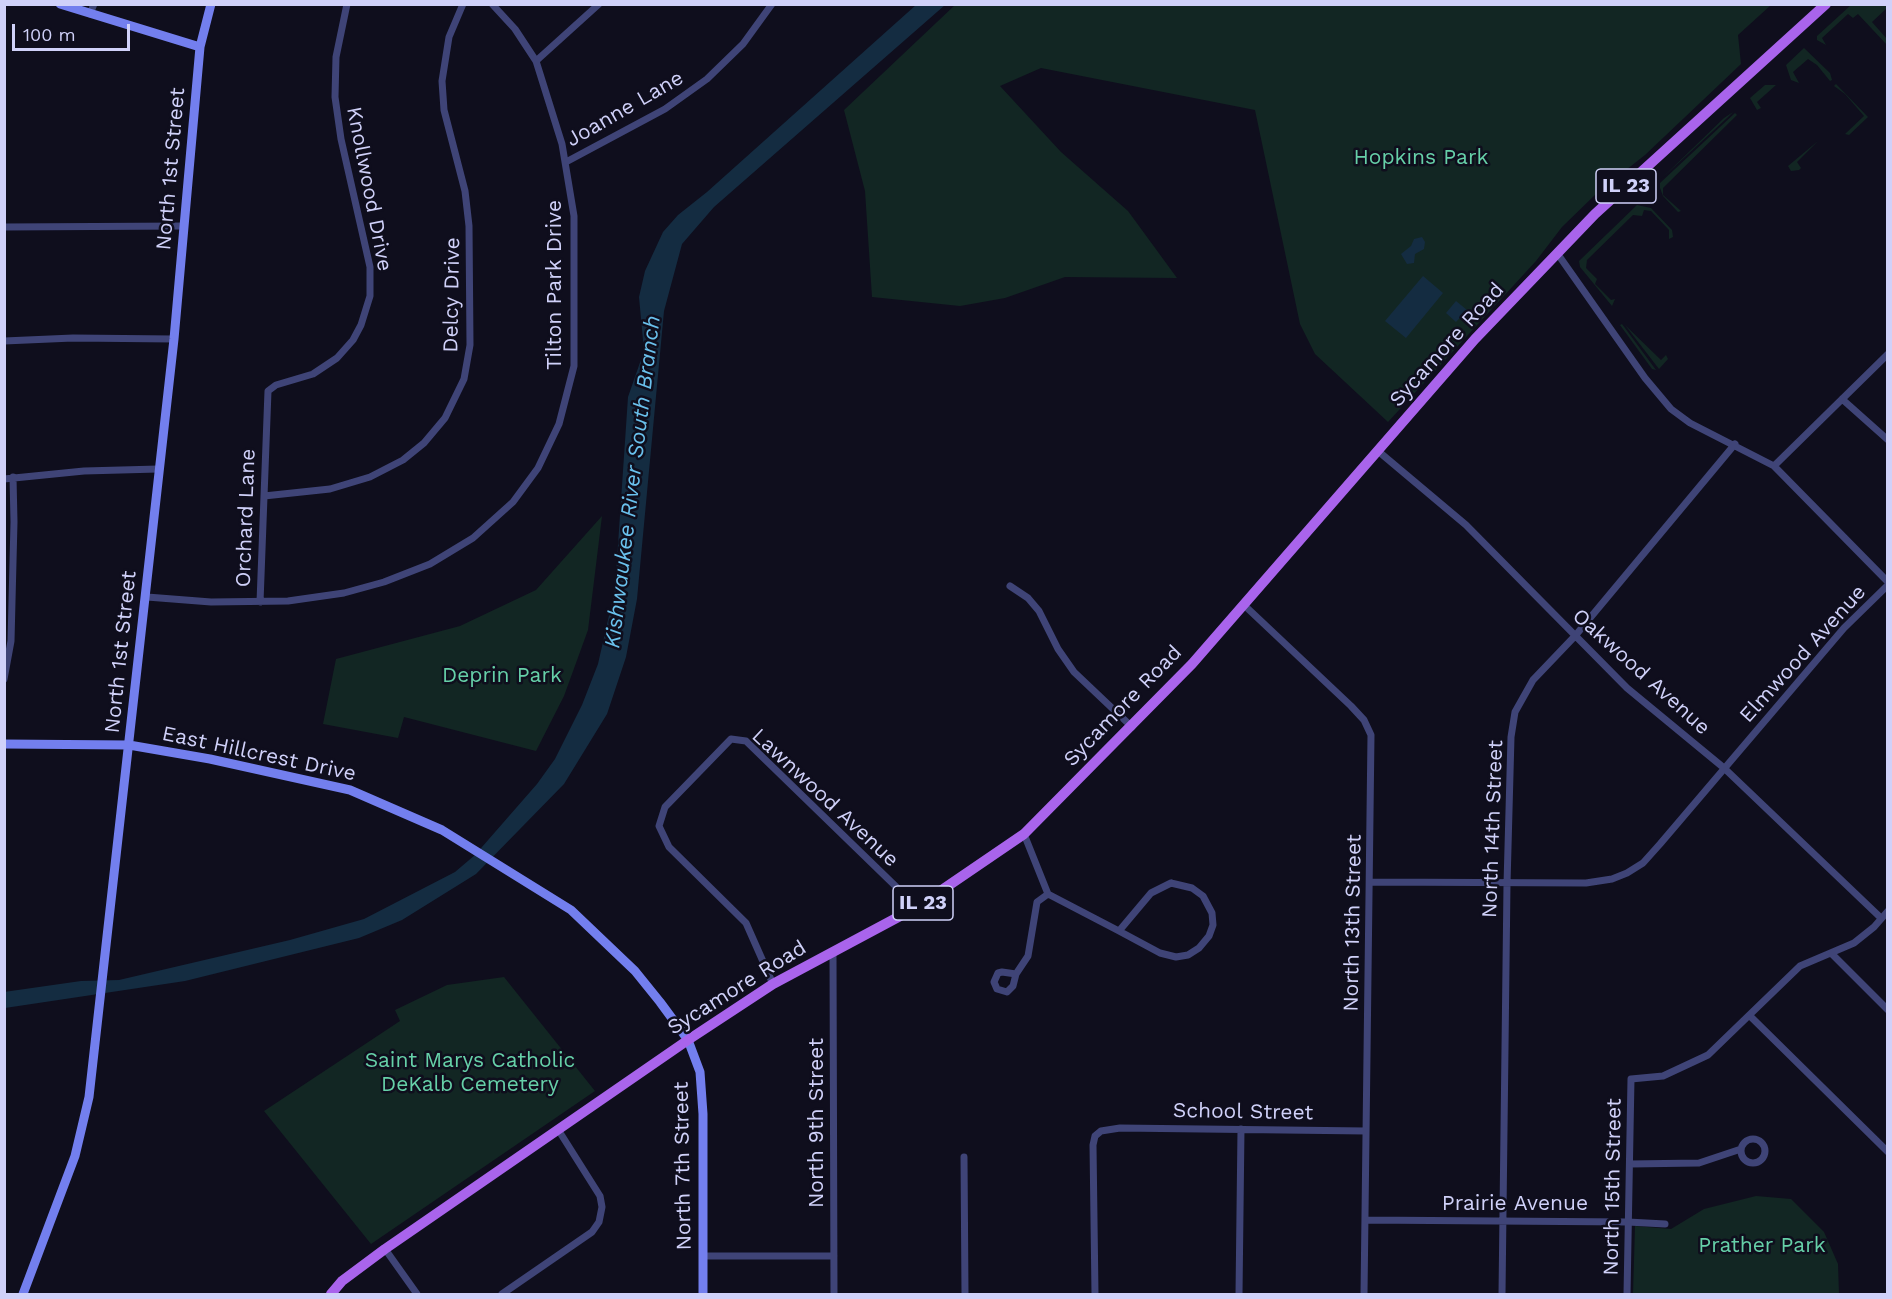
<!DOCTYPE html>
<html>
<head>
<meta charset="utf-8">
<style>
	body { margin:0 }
	#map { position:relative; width:1892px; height:1299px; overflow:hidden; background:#0f0e1d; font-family:"Work Sans",sans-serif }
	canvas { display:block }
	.frame { position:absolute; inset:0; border:6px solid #d0d1f9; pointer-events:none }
	.scale { position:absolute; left:12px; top:24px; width:118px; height:27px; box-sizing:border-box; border:3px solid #d0d1f9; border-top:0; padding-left:8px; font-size:18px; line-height:21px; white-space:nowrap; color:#d0d1f9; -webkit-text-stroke:4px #0f0e1d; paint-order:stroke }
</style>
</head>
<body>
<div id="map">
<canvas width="1892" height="1299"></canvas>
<div class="frame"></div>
<div class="scale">100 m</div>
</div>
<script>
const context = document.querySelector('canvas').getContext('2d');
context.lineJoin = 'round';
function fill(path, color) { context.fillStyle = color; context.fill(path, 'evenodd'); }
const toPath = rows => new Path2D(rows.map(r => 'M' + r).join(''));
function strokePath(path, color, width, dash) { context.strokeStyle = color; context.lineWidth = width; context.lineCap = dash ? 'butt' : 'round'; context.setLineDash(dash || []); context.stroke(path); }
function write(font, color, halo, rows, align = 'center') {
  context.font = font + ' "Work Sans",sans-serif'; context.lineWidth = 5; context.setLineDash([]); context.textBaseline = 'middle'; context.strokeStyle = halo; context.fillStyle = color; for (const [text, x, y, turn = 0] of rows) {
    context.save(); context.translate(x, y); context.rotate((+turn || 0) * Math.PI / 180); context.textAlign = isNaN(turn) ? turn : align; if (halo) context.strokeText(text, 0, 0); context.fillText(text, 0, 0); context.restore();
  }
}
const green = toPath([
	[955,5,1771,5,1738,35,1741,64,1645,155,1597,193,1562,227,1536,261,1388,422,1315,354,1300,324,1255,110,1041,68,1000,86,1061,152,1128,211,1177,278,1065,277,1005,298,960,306,872,297,865,191,844,110],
	[1851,5,1887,5,1887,8,1872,22,1887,39,1887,45,1858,14,1853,18,1848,14,1822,38,1826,45,1817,40,1817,36],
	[1804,48,1830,73,1832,80,1830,81,1817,65,1808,59,1793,72,1799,83,1791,80,1786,65],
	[1836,84,1868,117,1849,135,1845,134,1864,116,1845,94,1834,86],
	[1765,85,1776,85,1757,102,1761,108,1757,110,1750,98],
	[1733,112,1727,118,1661,179,1724,118],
	[1735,113,1737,115,1663,188,1663,195,1681,211,1678,212,1663,196,1660,188,1660,183],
	[1818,141,1797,162,1801,168,1799,170,1791,171,1788,166],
	[1637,205,1651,208,1672,230,1673,237,1669,239,1669,230,1651,211,1644,210,1642,216,1633,215,1587,260,1586,268,1597,279,1595,284,1611,300,1615,299,1612,306,1580,267,1579,261],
	[1622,324,1656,370,1652,369,1620,325],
	[1625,325,1661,360,1666,355,1668,359,1659,369],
	[602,516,588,630,564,696,536,751,404,717,398,738,323,724,336,659,460,626,536,590],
	[504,977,595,1091,371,1244,264,1111,400,1021,395,1010,447,985],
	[1756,1196,1791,1199,1824,1232,1838,1264,1839,1294,1633,1294,1635,1226,1671,1229,1704,1209]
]);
const water = toPath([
	[916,5,945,5,714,207,682,244,664,311,637,599,626,657,607,714,564,784,476,874,402,920,359,938,185,981,5,1008,4,992,81,981,119,980,290,940,364,919,455,872,475,855,537,784,555,759,582,705,598,664,615,589,628,397,644,351,639,297,645,271,663,232,678,215,707,192],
	[1422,237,1425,242,1424,249,1415,254,1414,263,1407,264,1401,254,1411,246,1414,239],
	[1423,276,1443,293,1406,338,1385,321],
	[1456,301,1467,310,1456,322,1446,313]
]);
const street = toPath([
	[90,14,94,4],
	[536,61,599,4],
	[566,162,665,109,707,79,743,44,772,4],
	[4,227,184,226],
	[1557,253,1645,378,1671,409,1690,423,1774,466,1888,582],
	[4,341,73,338,174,339],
	[1842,399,1888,440],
	[1378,451,1466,525,1627,688,1724,768,1881,918],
	[1774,466,1888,354],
	[4,479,84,471,158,469],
	[264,496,330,489,370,477,403,460,424,443,445,418,464,379,470,345,469,226,465,191,444,110,442,81,449,37,463,4],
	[1010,586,1028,598,1039,611,1058,649,1074,672,1132,727],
	[147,597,211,602,288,601,344,593,384,582,430,564,473,538,513,502,538,468,559,424,574,366,574,216,562,144,536,61,515,29,492,4],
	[260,602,268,391,276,385,313,374,337,358,353,340,361,325,370,296,370,267,341,139,335,97,336,57,347,4],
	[1244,605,1351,706,1364,720,1371,735,1364,1294],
	[4,679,11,641,14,522,13,477],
	[1024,834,1048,894],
	[1370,882,1586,883,1612,879,1627,873,1643,863,1660,844,1844,628,1888,585],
	[1171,883,1192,888,1203,896,1212,913,1213,925,1209,936,1199,948,1188,955,1176,957,1160,953,1119,931,1151,893,1171,883],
	[1048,894,1119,931],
	[833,952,834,1294],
	[1831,953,1888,1010],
	[1002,972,1016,974,1013,986,1007,992,997,989,994,982,998,973,1002,972],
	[1016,974,1028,956,1037,902,1048,894],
	[773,984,746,923,669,847,659,826,665,807,731,739,746,741,917,907],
	[1750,1016,1888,1152],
	'1741 1151a12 12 0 1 1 24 0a12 12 0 1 1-24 0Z',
	[964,1157,965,1294],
	[1630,1164,1699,1163,1741,1149],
	[1365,1220,1628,1222,1665,1224],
	[385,1249,417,1294],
	[703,1256,834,1256],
	[502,1294,592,1232,599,1222,602,1207,600,1196,559,1131],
	[1095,1294,1093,1145,1095,1136,1101,1131,1120,1128,1366,1131],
	[1239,1294,1241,1129],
	[1502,1294,1507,884,1511,737,1515,712,1533,680,1575,636,1735,444],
	[1627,1294,1631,1079,1663,1076,1708,1055,1800,966,1854,943,1874,927,1888,911]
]);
const secondary = toPath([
	[60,4,200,47],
	[4,744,129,745,210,759,350,790,442,830,571,910,635,971,660,1002,688,1040,700,1072,703,1114,703,1294],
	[23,1294,75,1156,89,1097,174,339,200,47,211,4]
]);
const primary = toPath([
	[331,1294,342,1281,385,1249,688,1040,773,984,917,907,1024,834,1192,664,1475,339,1595,214,1826,4]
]);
const shields = [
	[1626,186,60],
	[923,903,60]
];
const shieldNames = [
	["IL 23",1626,186],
	["IL 23",923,903]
];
const streetNames = [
	["Joanne Lane",625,109,-30],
	["North 1st Street",171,169,-85],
	["Knollwood Drive",369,189,79],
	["Tilton Park Drive",555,285,-90],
	["Delcy Drive",452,295,-89],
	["Sycamore Road",1447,345,-48],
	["Orchard Lane",246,518,-88],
	["North 1st Street",121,652,-84],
	["Elmwood Avenue",1803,654,-48],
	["Oakwood Avenue",1641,672,42],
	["Sycamore Road",1123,706,-46],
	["East Hillcrest Drive",259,754,12],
	["Lawnwood Avenue",825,798,43],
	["North 14th Street",1493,829,-88],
	["North 13th Street",1353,923,-89],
	["Sycamore Road",737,988,-32],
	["School Street",1243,1112,1],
	["North 9th Street",817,1123,-90],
	["North 7th Street",683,1166,-91],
	["North 15th Street",1613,1187,-89],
	["Prairie Avenue",1515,1204]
];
const parkNames = [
	["Hopkins Park",1421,158],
	["Deprin Park",502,676],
	["Saint Marys Catholic",470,1061],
	["DeKalb Cemetery",470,1085],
	["Prather Park",1762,1246]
];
const waterNames = [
	["Kishwaukee River South Branch",633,482,-83]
];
fill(green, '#122623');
fill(water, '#142c41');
strokePath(street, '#3f4477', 7);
strokePath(secondary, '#737fee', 9);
strokePath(primary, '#a964ec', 10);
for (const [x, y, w] of shields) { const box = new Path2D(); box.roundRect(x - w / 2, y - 17, w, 34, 4.5); context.fillStyle = '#0f0e1d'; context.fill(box); strokePath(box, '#d0d1f9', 1.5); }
write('bold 20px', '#d0d1f9', null, shieldNames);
write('21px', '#d0d1f9', '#0f0e1d', streetNames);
write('21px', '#66d0a8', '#0f0e1d', parkNames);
write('italic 22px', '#6ac1ed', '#0f0e1d', waterNames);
</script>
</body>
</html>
